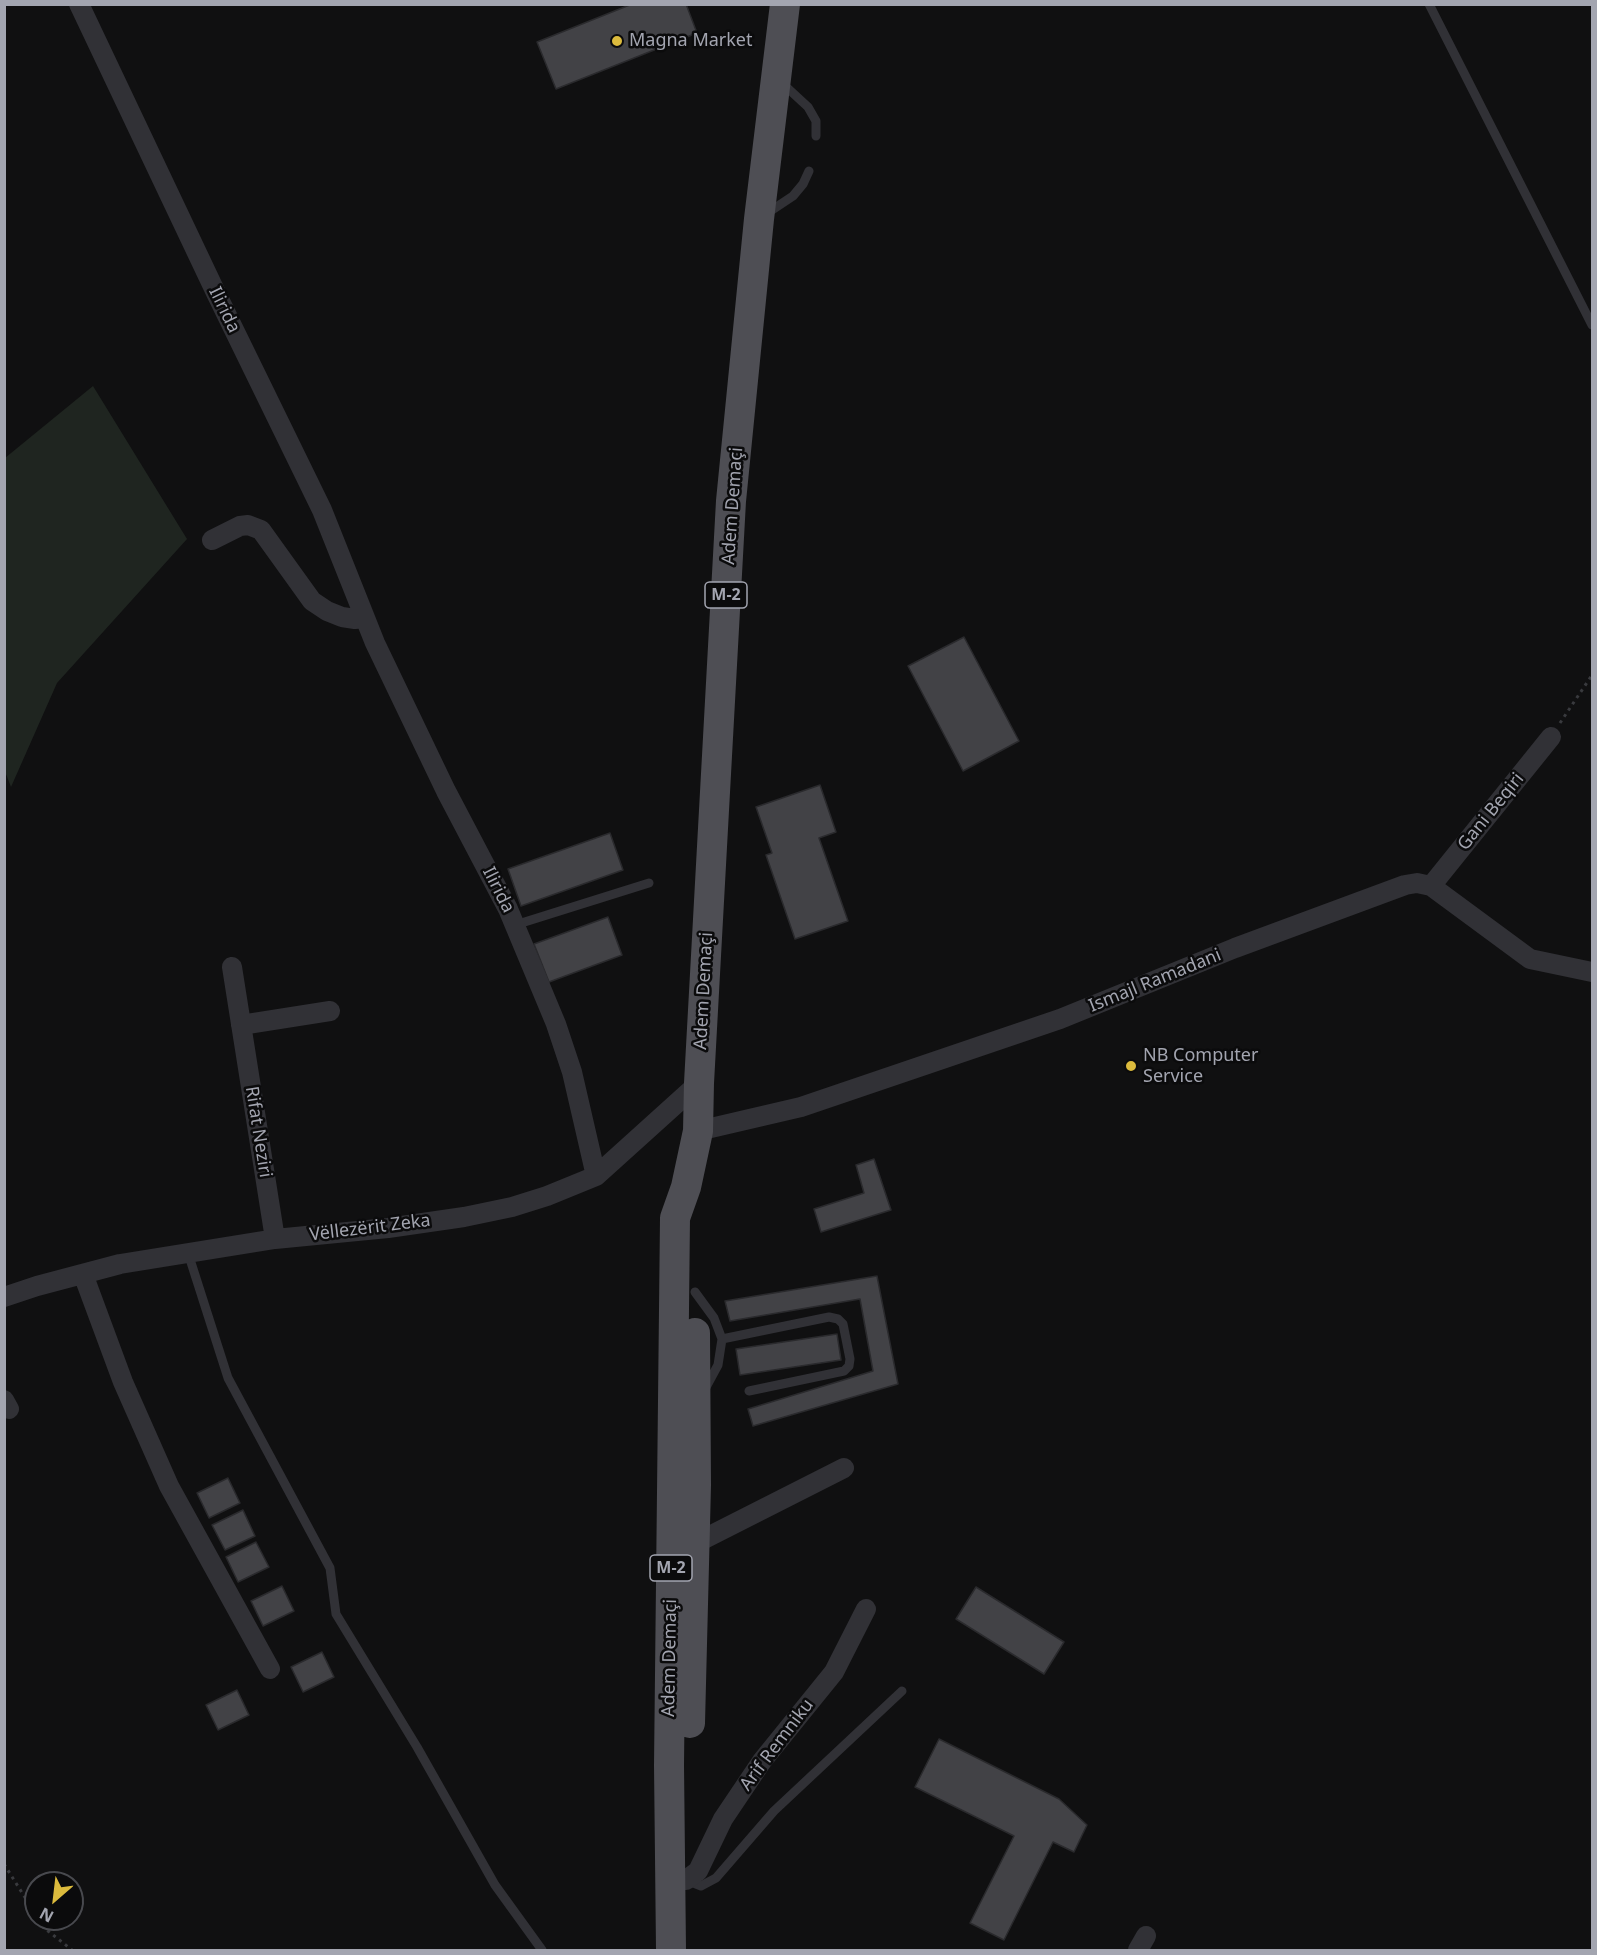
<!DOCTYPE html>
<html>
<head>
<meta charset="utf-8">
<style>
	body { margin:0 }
	#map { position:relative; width:1597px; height:1955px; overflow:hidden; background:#101011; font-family:"Noto Sans",sans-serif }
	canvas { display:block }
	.frame { position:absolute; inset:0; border:6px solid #a3a5b0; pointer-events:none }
	.north { position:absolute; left:24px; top:1871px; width:60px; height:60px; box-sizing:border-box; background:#0b0b0c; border:2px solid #48494e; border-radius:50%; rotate:208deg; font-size:16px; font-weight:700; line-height:24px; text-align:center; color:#a3a5b0 }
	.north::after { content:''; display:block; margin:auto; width:21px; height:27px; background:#dcbb3d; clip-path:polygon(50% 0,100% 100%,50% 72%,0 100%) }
</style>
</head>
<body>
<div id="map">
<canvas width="1597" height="1955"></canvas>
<div class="frame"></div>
<div class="north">N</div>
</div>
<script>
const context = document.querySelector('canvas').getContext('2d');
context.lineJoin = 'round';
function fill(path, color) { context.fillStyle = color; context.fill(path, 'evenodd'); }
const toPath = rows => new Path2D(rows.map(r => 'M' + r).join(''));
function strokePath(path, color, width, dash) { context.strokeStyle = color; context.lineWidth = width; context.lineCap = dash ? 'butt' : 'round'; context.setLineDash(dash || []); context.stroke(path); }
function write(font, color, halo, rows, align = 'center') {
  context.font = font + ' "Noto Sans",sans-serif'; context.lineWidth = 5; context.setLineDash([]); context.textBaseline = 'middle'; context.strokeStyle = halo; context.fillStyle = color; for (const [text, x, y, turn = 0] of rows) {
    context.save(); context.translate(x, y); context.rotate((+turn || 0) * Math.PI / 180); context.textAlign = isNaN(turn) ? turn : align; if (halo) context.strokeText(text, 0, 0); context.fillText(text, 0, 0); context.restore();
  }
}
const green = toPath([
	[93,386,187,539,57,683,11,787,4,769,5,458]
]);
const building = toPath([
	[632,4,686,4,697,33,556,89,537,42,632,4],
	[964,637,1019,741,963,771,908,666,964,637],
	[820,785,836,832,819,838,848,921,795,939,766,855,772,853,756,807,820,785],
	[610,833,623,870,521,906,508,869,610,833],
	[608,917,622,955,549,982,534,944,608,917],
	[874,1159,891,1210,821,1232,814,1209,864,1193,856,1165,874,1159],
	[877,1276,898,1384,753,1426,748,1409,873,1371,860,1299,730,1321,725,1301,877,1276],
	[837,1334,841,1360,740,1375,736,1349,837,1334],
	[228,1478,240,1503,209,1518,197,1493,228,1478],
	[243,1510,255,1536,225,1550,212,1525,243,1510],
	[256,1542,269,1567,238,1582,226,1557,256,1542],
	[282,1586,294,1611,263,1626,251,1601,282,1586],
	[976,1587,1064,1642,1044,1674,956,1619,976,1587],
	[322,1652,334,1677,303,1692,291,1667,322,1652],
	[237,1690,249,1715,218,1730,206,1705,237,1690],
	[939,1739,1059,1799,1087,1825,1074,1852,1053,1842,1004,1940,970,1923,1014,1836,915,1787,939,1739]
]);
const path = toPath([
	[1560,723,1592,675],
	[4,1864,36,1915],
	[38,1919,43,1927,72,1950]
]);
const service = toPath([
	[1429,4,1592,325],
	[782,83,808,107,816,121,816,136],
	[766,214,793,196,803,184,809,171],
	[515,925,649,883],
	[188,1253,228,1378,330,1568,336,1614,417,1747,495,1885,542,1950],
	[695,1292,714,1318,722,1339,718,1365,705,1389],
	[722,1339,829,1317,838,1319,843,1324,850,1359,849,1366,844,1371,749,1391],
	[686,1880,701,1886,716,1878,774,1811,902,1691]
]);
const minor = toPath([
	[79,4,217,295,322,510,375,643,446,791,508,909,556,1024,572,1072,596,1176],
	[212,540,240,526,248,525,261,530,312,601,327,611,342,617,355,619,365,618],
	[1431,886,1551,737],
	[232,967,275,1239],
	[241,1025,330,1011],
	[698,1131,801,1107,1060,1019,1235,948,1405,885,1417,883,1431,886,1530,959,1592,972],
	[83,1274,123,1382,169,1486,270,1669],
	[4,1297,37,1286,120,1264,275,1239,388,1228,464,1217,512,1207,547,1196,596,1176,699,1083],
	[4,1400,9,1409],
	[694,1544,844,1468],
	[686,1880,698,1871,723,1819,762,1761,834,1672,866,1609],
	[1138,1950,1146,1936]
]);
const primary = toPath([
	[690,1723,696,1485,695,1333],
	[671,1950,669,1765,675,1218,686,1187,698,1131,699,1083,731,501,759,219,785,4]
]);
const markers = [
	[617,41,6,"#dcbb3d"],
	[1131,1066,6,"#dcbb3d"]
];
const shields = [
	[726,595,42],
	[671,1568,42]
];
const shieldNames = [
	["M-2",726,595],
	["M-2",671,1568]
];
const poiNames = [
	["Magna Market",629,41],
	["NB Computer",1143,1056],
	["Service",1143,1077]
];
const streetNames = [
	["Ilirida",224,310,64],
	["Adem Demaçi",733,506,-86],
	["Gani Beqiri",1491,812,-51],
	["Ilirida",498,890,63],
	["Ismajl Ramadani",1155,981,-22],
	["Adem Demaçi",704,991,-87],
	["Rifat Neziri",258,1132,81],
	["Vëllezërit Zeka",370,1228,-7],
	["Adem Demaçi",670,1658,-89],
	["Arif Remniku",777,1745,-53]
];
fill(green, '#1f2520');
fill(building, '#424246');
strokePath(building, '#2a2a2d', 1.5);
strokePath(path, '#393a3e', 3, [3, 4.5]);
strokePath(service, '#313136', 9);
strokePath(minor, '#313136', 20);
strokePath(primary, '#4e4e54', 30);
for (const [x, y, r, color] of markers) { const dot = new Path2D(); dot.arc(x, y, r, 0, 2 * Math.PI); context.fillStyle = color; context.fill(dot); strokePath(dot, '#0b0b0c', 2); }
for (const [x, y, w] of shields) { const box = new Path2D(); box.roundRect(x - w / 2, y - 13, w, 26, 4.5); context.fillStyle = '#0b0b0c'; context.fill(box); strokePath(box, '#a3a5b0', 1.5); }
write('bold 16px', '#a3a5b0', null, shieldNames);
write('18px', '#a3a5b0', '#0b0b0c', poiNames, 'left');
write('18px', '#a3a5b0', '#0b0b0c', streetNames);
</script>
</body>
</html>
